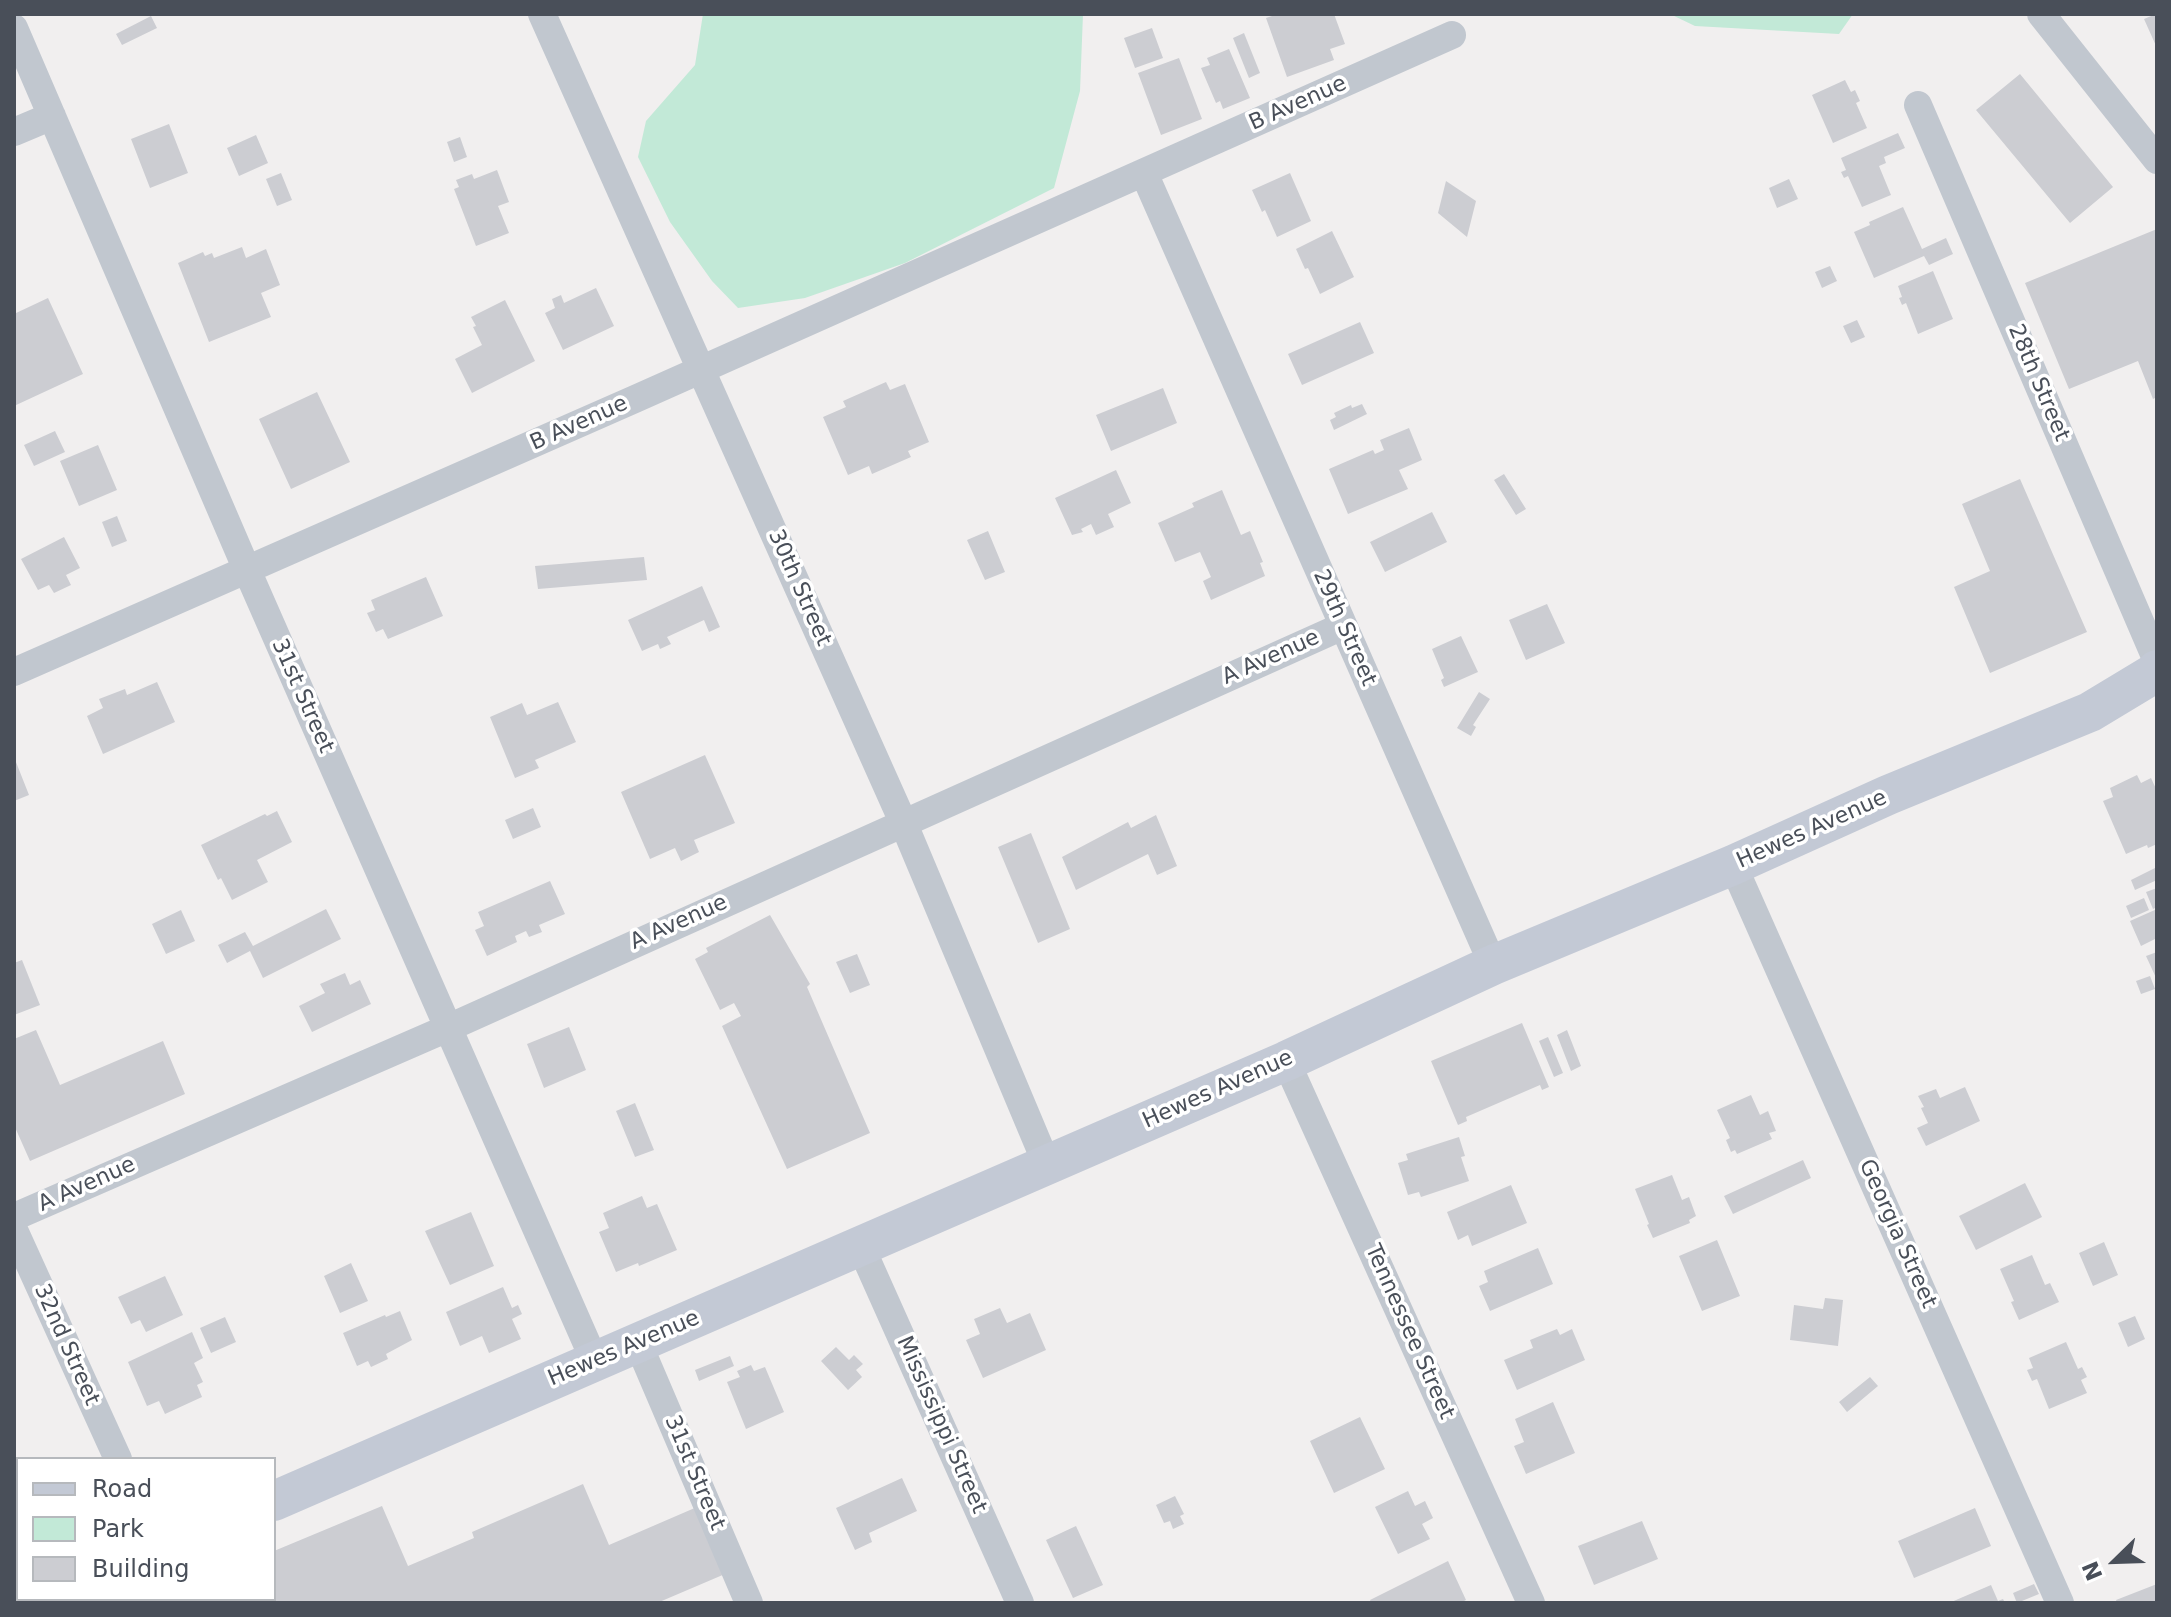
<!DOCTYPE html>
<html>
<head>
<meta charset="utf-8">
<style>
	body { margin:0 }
	#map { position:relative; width:2171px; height:1617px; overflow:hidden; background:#f1efef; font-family:"DejaVu Sans",sans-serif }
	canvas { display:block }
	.frame { position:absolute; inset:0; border:16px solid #494f59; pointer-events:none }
	.legend { position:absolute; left:16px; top:1457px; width:260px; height:144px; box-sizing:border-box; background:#fff; border:2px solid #b6b9bd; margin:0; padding:10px 14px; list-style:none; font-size:24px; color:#494f59 }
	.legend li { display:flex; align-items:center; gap:16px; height:40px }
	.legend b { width:40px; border:2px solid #b6b9bd }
	.north { position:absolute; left:2075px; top:1521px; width:80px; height:80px; -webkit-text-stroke:6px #fff; paint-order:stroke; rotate:247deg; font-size:22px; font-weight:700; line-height:32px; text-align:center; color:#494f59 }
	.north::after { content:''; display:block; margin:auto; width:28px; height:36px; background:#494f59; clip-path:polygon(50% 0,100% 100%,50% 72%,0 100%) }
</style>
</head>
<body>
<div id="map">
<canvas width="2171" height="1617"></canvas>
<div class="frame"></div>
<ul class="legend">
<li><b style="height:10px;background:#c3c9d5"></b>Road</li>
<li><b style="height:22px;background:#c2e9d7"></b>Park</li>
<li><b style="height:22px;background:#cccdd2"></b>Building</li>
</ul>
<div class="north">N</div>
</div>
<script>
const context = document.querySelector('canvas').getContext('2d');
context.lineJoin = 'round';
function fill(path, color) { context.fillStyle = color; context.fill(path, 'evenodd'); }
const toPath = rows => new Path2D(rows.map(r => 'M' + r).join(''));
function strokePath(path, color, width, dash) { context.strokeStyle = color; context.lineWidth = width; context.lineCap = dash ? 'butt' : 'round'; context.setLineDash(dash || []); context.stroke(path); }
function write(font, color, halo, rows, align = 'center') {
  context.font = font + ' "DejaVu Sans",sans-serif'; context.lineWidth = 7; context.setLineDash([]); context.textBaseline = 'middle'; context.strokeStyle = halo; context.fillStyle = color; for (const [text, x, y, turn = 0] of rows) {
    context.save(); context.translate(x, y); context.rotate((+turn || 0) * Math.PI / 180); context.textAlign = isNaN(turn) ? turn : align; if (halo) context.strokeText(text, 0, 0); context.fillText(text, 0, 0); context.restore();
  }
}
const green = toPath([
	[703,14,1083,14,1080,91,1054,188,905,263,805,298,738,308,712,281,670,222,638,157,646,121,695,65],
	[1670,14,1853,14,1839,34,1695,26]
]);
const building = toPath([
	[1278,14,1334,14,1345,44,1330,49,1334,60,1287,77,1266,18],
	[2156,14,2157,14,2157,48,2144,19],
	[151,16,157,28,122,45,116,34],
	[1152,28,1163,58,1135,68,1124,38],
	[1244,33,1260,73,1249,78,1233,38],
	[1229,49,1250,98,1223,109,1220,101,1216,103,1201,68,1210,65,1207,58],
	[1179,58,1202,119,1161,135,1138,73],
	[2020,74,2113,187,2070,223,1976,110],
	[1845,80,1851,92,1855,90,1860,101,1856,103,1867,128,1833,143,1812,95],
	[169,124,188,173,150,188,131,139],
	[1898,133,1905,148,1884,157,1886,163,1879,166,1891,195,1862,207,1848,176,1844,178,1841,172,1846,170,1841,158],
	[256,135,268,163,239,176,227,148],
	[460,137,467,157,454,162,447,142],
	[497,170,509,202,498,206,509,233,476,246,454,189,459,187,456,180,472,174,474,179],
	[281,173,292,200,277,206,266,179],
	[1290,173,1311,221,1277,237,1265,210,1262,212,1252,190],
	[1789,179,1798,199,1777,208,1769,188],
	[1446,181,1476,201,1467,237,1438,213],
	[1903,207,1922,249,1946,238,1953,254,1929,265,1924,256,1874,278,1854,232,1870,225,1869,222],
	[2157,229,2157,397,2153,399,2138,361,2069,389,2025,283],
	[1332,231,1354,277,1320,294,1308,268,1305,269,1296,249],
	[242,247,246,258,266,249,280,285,261,293,271,317,209,342,178,263,203,252,205,256,212,253,214,258],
	[1830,266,1837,281,1822,288,1815,272],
	[1933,271,1953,319,1918,334,1906,303,1902,305,1899,298,1902,297,1898,286],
	[596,288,614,326,563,350,545,313,555,308,552,299,561,295,564,303],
	[48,298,83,374,14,406,14,314],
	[505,300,535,361,472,393,455,359,482,345,473,327,476,326,471,317],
	[1857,320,1865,337,1851,343,1843,326],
	[1360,322,1374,353,1302,385,1288,354],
	[886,382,890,390,905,384,929,442,908,451,911,457,872,474,869,466,848,475,823,417,846,407,843,401],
	[1163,388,1177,423,1111,451,1096,415],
	[317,392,350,462,291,489,259,419],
	[1362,404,1367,414,1334,430,1330,420,1336,417,1334,413,1351,405,1352,408],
	[1409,428,1422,460,1399,470,1408,489,1348,514,1329,469,1373,450,1375,454,1384,450,1380,440],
	[55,431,65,452,34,466,24,445],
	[98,445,117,490,79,506,60,461],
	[1116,470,1131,503,1108,514,1114,527,1096,535,1091,524,1081,529,1083,532,1072,535,1055,498],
	[1504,474,1526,509,1516,515,1494,480],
	[2020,479,2087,632,1990,673,1954,587,1990,571,1962,504],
	[1222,490,1241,535,1250,531,1263,562,1260,563,1265,576,1211,600,1203,581,1211,577,1200,552,1175,562,1158,523,1194,507,1192,503],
	[1432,512,1447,542,1385,572,1370,542],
	[117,516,127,541,112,547,102,522],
	[988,531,1005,572,985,580,967,540],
	[64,537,80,568,66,575,71,585,54,593,49,585,38,590,21,559],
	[644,557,647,580,538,589,535,566],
	[426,577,443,616,388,639,383,629,376,632,367,613,375,610,371,600],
	[702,586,720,627,709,632,704,620,667,637,671,644,660,649,658,644,642,651,628,620],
	[1547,604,1565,643,1526,660,1509,620],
	[1461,636,1478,672,1444,687,1441,680,1444,678,1432,649],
	[157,682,175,722,103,754,87,716,103,708,99,699,125,689,127,695],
	[1479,692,1490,699,1473,725,1476,727,1471,736,1457,728],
	[558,702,576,742,535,760,539,768,515,778,490,717,522,703,527,715],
	[705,755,735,823,694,840,699,852,681,861,675,848,650,859,621,792],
	[14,757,29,795,14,801],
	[2137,775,2141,783,2151,778,2157,791,2157,844,2148,848,2147,845,2126,854,2103,801,2113,797,2110,788],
	[533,808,541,827,513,839,505,820],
	[277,811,292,842,257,860,268,882,232,900,221,878,218,880,201,845,265,814,267,816],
	[1156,815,1177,866,1157,875,1148,854,1076,890,1062,857,1128,822,1131,828],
	[1031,833,1070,929,1038,943,998,847],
	[2157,867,2157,880,2135,890,2131,880],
	[550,881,565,914,539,925,542,932,529,937,526,931,515,936,517,942,487,956,475,930,484,926,478,912],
	[2157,888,2157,907,2153,909,2146,892],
	[2144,898,2149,910,2131,918,2126,906],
	[326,909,341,939,263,978,250,951,227,963,218,945,245,932,253,946],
	[2157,909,2157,938,2141,946,2130,921],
	[181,910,195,941,166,954,152,924],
	[770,915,810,984,807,987,870,1133,787,1169,722,1026,741,1016,734,1003,720,1010,695,959,708,952,706,948],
	[2157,952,2157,980,2146,956],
	[857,954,870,985,850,993,836,962],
	[22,960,40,1005,14,1015,14,963],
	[345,973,350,985,360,980,371,1004,312,1032,299,1006,325,993,320,984],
	[2150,976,2155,989,2141,994,2136,981],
	[1522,1023,1549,1087,1542,1090,1540,1085,1466,1117,1467,1121,1458,1125,1431,1061],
	[569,1027,586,1070,544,1088,527,1044],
	[36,1030,60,1085,163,1041,185,1094,30,1161,14,1125,14,1039],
	[1567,1030,1581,1066,1571,1071,1557,1035],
	[1548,1037,1563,1073,1554,1077,1539,1041],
	[1965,1087,1980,1121,1926,1146,1917,1128,1928,1123,1921,1108,1924,1107,1918,1096,1936,1089,1940,1098],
	[1751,1095,1760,1115,1768,1111,1776,1131,1769,1133,1772,1139,1737,1154,1735,1150,1731,1152,1726,1140,1730,1138,1717,1110],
	[635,1103,654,1150,635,1157,616,1111],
	[1459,1137,1465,1156,1461,1157,1469,1181,1421,1197,1419,1192,1408,1195,1398,1163,1408,1160,1406,1154],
	[1803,1160,1811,1178,1733,1214,1724,1196],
	[1672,1175,1682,1200,1689,1197,1696,1216,1689,1220,1690,1223,1653,1238,1647,1225,1649,1224,1635,1189],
	[2025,1183,2042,1217,1976,1250,1959,1216],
	[1511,1185,1527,1223,1472,1246,1468,1235,1458,1240,1447,1212],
	[642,1196,647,1208,657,1204,677,1250,639,1266,638,1263,616,1272,599,1232,609,1228,603,1213],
	[471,1212,494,1266,450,1285,425,1231],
	[1717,1240,1740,1296,1702,1311,1679,1256],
	[2104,1242,2118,1275,2093,1286,2079,1253],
	[1538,1248,1553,1284,1490,1311,1479,1286,1488,1282,1484,1271],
	[2032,1255,2045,1285,2050,1283,2059,1302,2019,1320,2011,1302,2014,1301,2000,1269],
	[351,1263,368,1301,340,1313,324,1276],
	[165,1276,183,1315,146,1332,140,1320,131,1324,118,1297],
	[503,1287,512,1308,518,1305,522,1314,512,1319,521,1339,489,1353,482,1336,460,1346,446,1312],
	[1825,1298,1843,1300,1838,1346,1790,1340,1794,1305,1823,1309],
	[1000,1308,1007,1323,1030,1313,1046,1350,983,1378,966,1340,980,1334,974,1319],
	[400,1311,412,1340,386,1354,388,1359,371,1367,368,1361,357,1366,343,1333,385,1315,386,1317],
	[2135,1316,2145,1339,2128,1347,2118,1323],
	[225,1317,236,1342,211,1353,200,1328],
	[1557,1329,1560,1335,1572,1329,1585,1360,1517,1390,1504,1360,1533,1348,1530,1340],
	[192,1332,203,1358,194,1363,203,1382,197,1385,202,1397,165,1414,159,1401,147,1406,128,1362],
	[2066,1342,2078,1369,2082,1367,2087,1377,2081,1380,2087,1393,2049,1409,2037,1379,2032,1381,2027,1370,2033,1368,2029,1358],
	[836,1347,849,1360,854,1355,863,1364,856,1370,862,1377,848,1390,821,1361],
	[730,1356,734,1366,699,1381,695,1370],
	[751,1365,754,1371,765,1367,784,1412,746,1429,727,1382,740,1377,737,1371],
	[1870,1377,1878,1386,1847,1412,1839,1402],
	[1553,1402,1575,1453,1526,1474,1514,1446,1524,1442,1515,1419],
	[1360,1417,1385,1469,1334,1493,1310,1441],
	[902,1478,917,1511,869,1533,872,1542,855,1550,836,1508],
	[583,1484,609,1545,697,1507,725,1574,657,1603,258,1603,256,1599,274,1599,274,1551,382,1506,408,1566,474,1538,472,1532],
	[1408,1491,1415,1506,1425,1501,1433,1518,1422,1524,1430,1539,1398,1554,1375,1507],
	[1175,1496,1184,1514,1180,1516,1184,1524,1173,1529,1170,1521,1164,1523,1156,1505],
	[1975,1508,1991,1546,1914,1578,1898,1541],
	[1642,1521,1658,1559,1594,1585,1578,1546],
	[1076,1526,1103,1585,1073,1598,1046,1540],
	[1448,1561,1466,1600,1460,1603,1371,1603,1370,1600],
	[2034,1584,2039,1594,2017,1603,2013,1593],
	[2157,1584,2157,1603,2117,1603,2116,1600],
	[1991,1585,1998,1601,2003,1599,2005,1603,1949,1603]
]);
const street = toPath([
	[542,14,903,822,1047,1165],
	[2041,14,2157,160],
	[14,28,247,570,595,1362],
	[1918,105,2157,661],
	[14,132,52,116],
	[1144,173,1493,965],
	[14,672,635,399,1452,35],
	[1733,865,2060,1603],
	[1286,1061,1531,1603],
	[14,1217,448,1028,1343,626],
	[14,1230,118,1459],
	[861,1247,1020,1603],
	[638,1343,749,1603]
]);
const secondary = toPath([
	[274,1501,1286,1061,1493,965,1733,865,1888,795,2090,712,2153,674,2157,670],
	[38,1603,47,1599]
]);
const streetNames = [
	["B Avenue",1298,104,-24],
	["28th Street",2038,383,67],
	["B Avenue",579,424,-24],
	["30th Street",799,588,66],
	["29th Street",1344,628,66],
	["A Avenue",1271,658,-24],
	["31st Street",302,696,66],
	["Hewes Avenue",1812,830,-24],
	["A Avenue",679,923,-24],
	["Hewes Avenue",1218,1090,-24],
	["A Avenue",87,1185,-24],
	["Georgia Street",1897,1234,66],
	["Tennessee Street",1409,1332,66],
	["32nd Street",66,1345,66],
	["Hewes Avenue",624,1349,-23],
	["Mississippi Street",941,1425,66],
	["31st Street",694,1473,67]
];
fill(green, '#c2e9d7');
fill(building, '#cccdd2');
strokePath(street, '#c1c7cf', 28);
strokePath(secondary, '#c3c9d5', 40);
write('22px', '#494f59', '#fff', streetNames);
</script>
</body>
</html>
